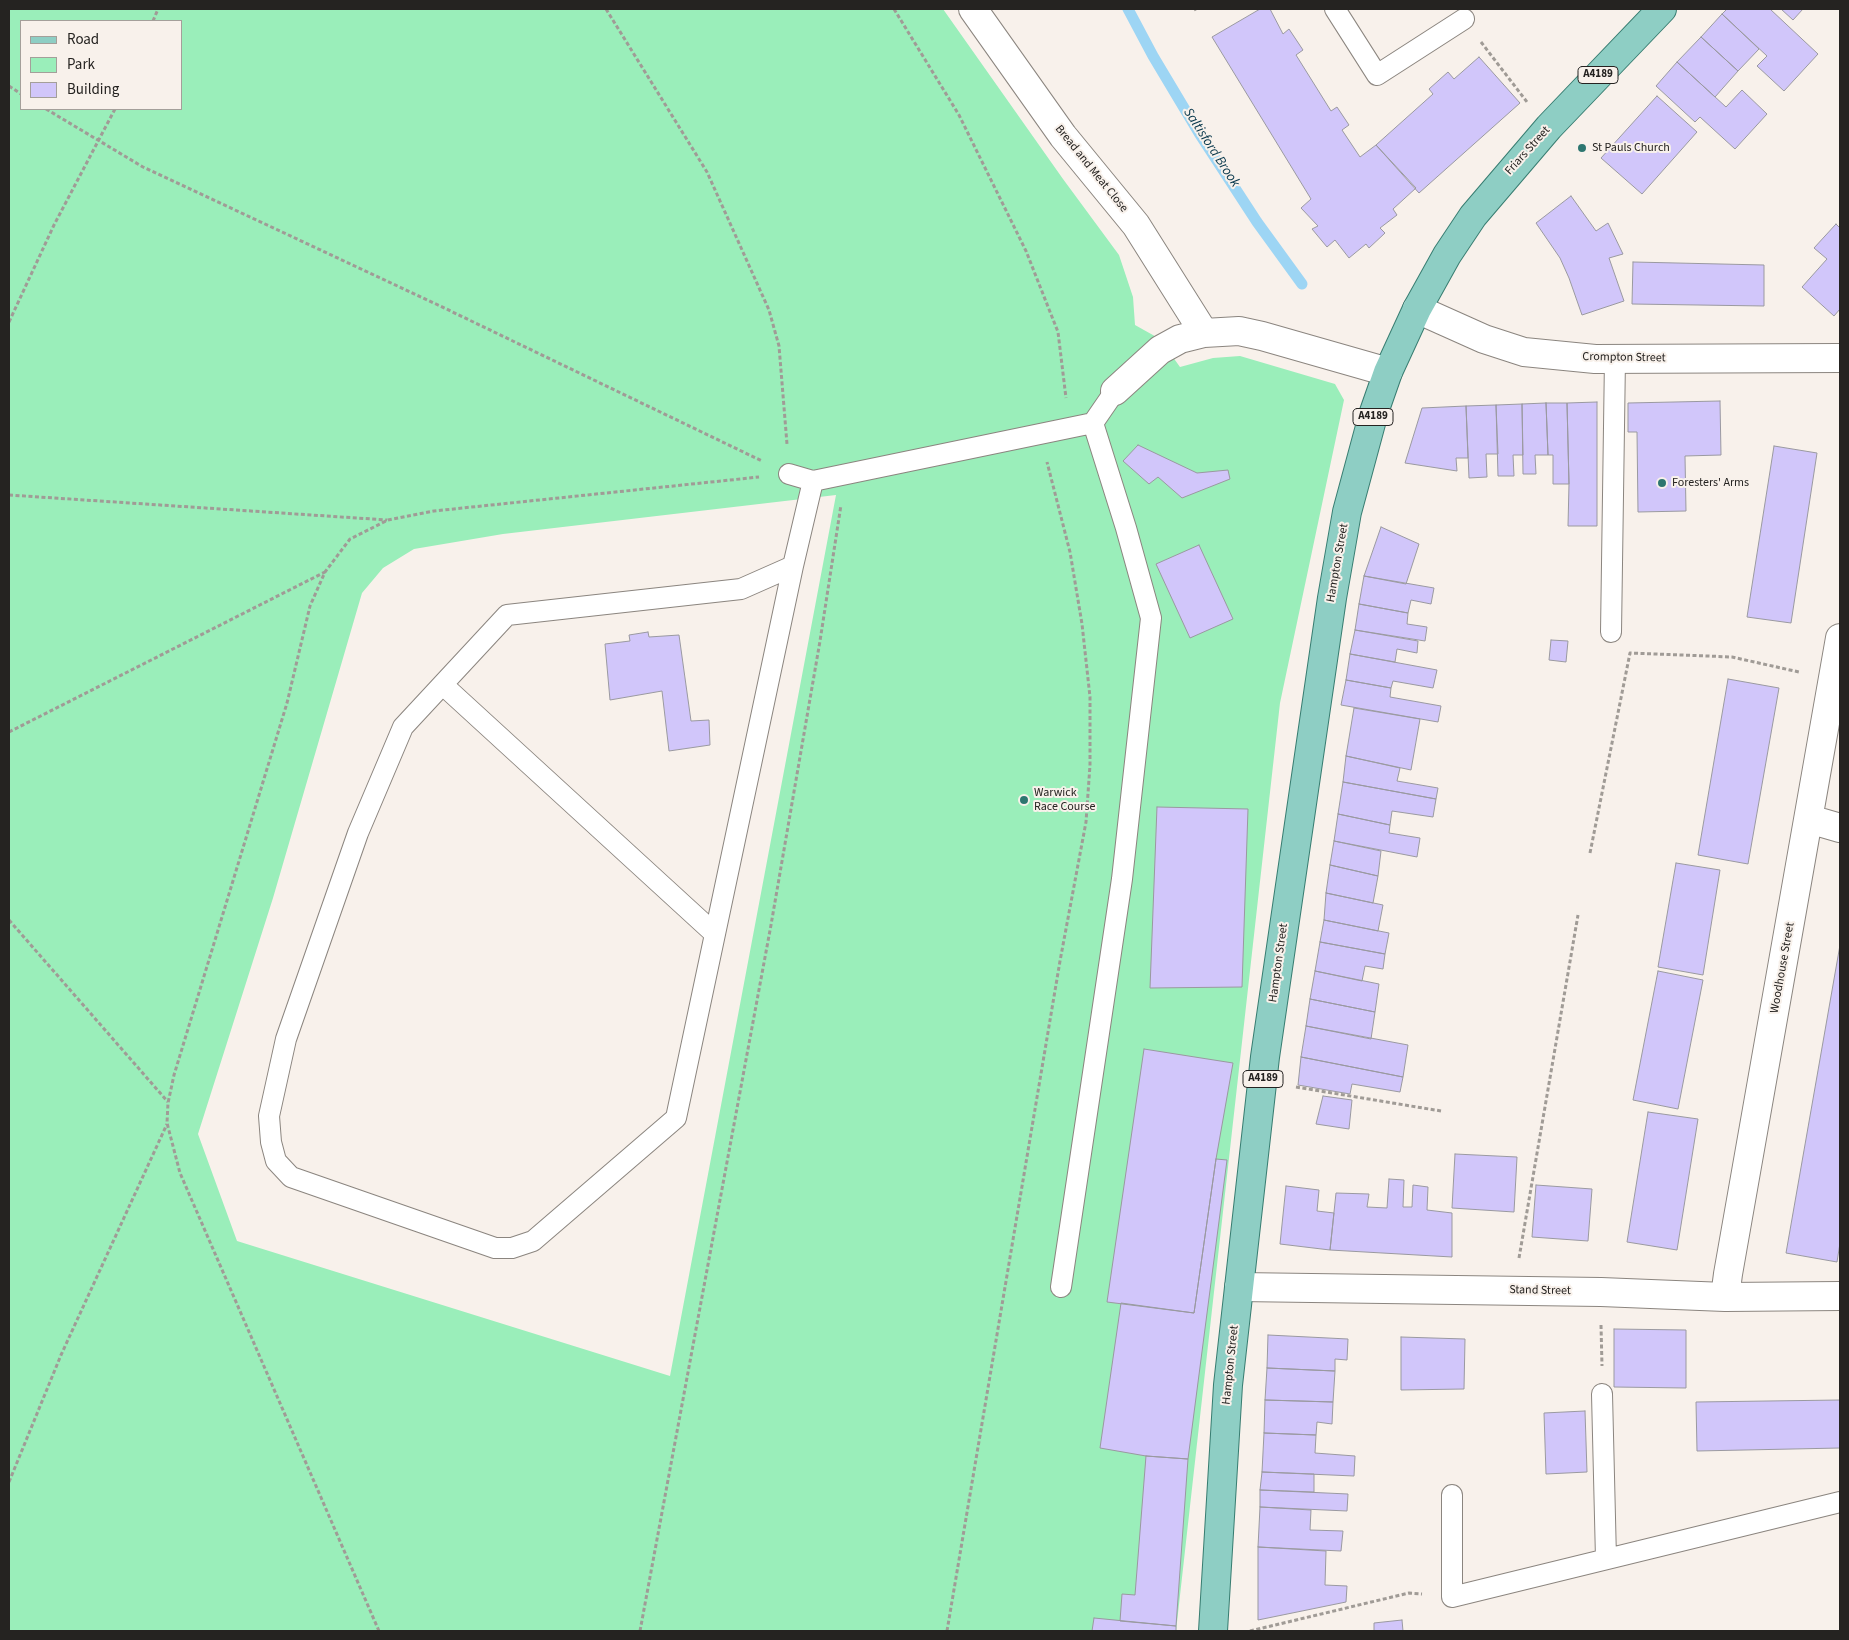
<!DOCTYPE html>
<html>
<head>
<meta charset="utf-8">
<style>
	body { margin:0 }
	#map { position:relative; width:1849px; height:1640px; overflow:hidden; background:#f8f1eb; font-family:"Source Sans 3",sans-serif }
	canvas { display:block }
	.frame { position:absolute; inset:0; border:10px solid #252321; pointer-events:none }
	.legend { position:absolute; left:20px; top:20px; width:162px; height:90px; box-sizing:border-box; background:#f8f1eb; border:1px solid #a49f9a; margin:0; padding:6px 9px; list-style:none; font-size:15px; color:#252321 }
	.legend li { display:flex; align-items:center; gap:10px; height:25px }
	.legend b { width:25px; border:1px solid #a49f9a }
</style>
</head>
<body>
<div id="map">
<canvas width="1849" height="1640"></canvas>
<div class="frame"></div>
<ul class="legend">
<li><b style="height:6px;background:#8ecec4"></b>Road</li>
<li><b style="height:14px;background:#9aeeba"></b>Park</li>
<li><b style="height:14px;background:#d1c6fa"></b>Building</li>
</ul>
</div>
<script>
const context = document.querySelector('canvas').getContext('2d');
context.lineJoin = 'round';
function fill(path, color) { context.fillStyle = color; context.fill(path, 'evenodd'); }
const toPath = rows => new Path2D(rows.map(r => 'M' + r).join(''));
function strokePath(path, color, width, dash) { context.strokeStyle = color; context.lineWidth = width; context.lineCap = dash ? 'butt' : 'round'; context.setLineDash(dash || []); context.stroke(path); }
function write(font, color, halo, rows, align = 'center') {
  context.font = font + ' "Source Sans 3",sans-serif'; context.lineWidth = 4; context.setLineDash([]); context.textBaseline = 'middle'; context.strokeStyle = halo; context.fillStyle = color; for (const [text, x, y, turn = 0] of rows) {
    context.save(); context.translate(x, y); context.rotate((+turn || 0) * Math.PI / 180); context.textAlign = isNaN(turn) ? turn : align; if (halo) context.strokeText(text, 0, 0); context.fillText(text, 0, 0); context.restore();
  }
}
const green = toPath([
	[9,9,943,9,1063,179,1119,255,1133,297,1135,325,1160,339,1180,367,1213,358,1240,356,1335,384,1344,400,1280,703,1176,1631,9,1631],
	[21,21,181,21,181,109,21,109],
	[836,495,670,1376,237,1241,198,1134,273,898,362,593,383,568,414,549,503,534]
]);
const stream = toPath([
	[1128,9,1153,56,1199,133,1257,222,1302,284]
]);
const building = toPath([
	[1260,9,1270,9,1283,34,1289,29,1303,50,1296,55,1331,111,1337,107,1349,125,1342,130,1360,157,1376,145,1416,188,1393,209,1397,215,1380,228,1385,233,1369,248,1366,244,1349,258,1335,240,1327,247,1312,229,1318,226,1301,208,1311,199,1212,37,1260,9],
	[1727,9,1770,9,1818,54,1784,91,1757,66,1767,56,1722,14,1727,9],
	[1781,9,1803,9,1793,20,1781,9],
	[1722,14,1759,49,1738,71,1701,37,1722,14],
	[1701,37,1738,71,1715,97,1677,62,1701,37],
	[1479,57,1520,103,1419,193,1376,145,1433,94,1429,89,1448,72,1454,79,1479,57],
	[1677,62,1726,107,1742,90,1767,114,1735,149,1700,117,1695,122,1656,86,1677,62],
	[1657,96,1697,132,1642,194,1601,158,1657,96],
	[1571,196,1596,231,1608,223,1623,254,1609,258,1624,301,1582,315,1569,278,1560,258,1536,223,1571,196],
	[1836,224,1840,228,1840,309,1834,316,1802,287,1827,259,1814,248,1836,224],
	[1633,262,1764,265,1764,306,1632,304,1633,262],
	[1720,401,1721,455,1685,456,1686,511,1638,512,1637,432,1628,432,1628,403,1720,401],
	[1597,402,1597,526,1568,526,1569,484,1567,403,1597,402],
	[1546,403,1548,455,1535,455,1536,474,1523,474,1522,404,1546,403],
	[1546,403,1567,403,1569,484,1553,484,1553,455,1548,455,1546,403],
	[1522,404,1523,455,1513,455,1514,476,1498,476,1496,405,1522,404],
	[1496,405,1498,454,1486,454,1487,477,1469,478,1466,406,1496,405],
	[1466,406,1468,458,1456,458,1457,471,1405,463,1422,408,1466,406],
	[1138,445,1197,473,1228,470,1230,479,1182,498,1158,477,1149,484,1123,461,1138,445],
	[1774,446,1817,453,1791,623,1747,617,1774,446],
	[1381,527,1419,544,1406,584,1364,576,1381,527],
	[1199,545,1233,619,1190,638,1156,564,1199,545],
	[1364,576,1434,588,1431,604,1411,600,1408,613,1359,604,1364,576],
	[1359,604,1408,613,1407,624,1427,627,1425,641,1355,630,1359,604],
	[1355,630,1418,641,1417,653,1397,649,1395,662,1350,654,1355,630],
	[648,632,649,637,679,635,691,721,709,720,710,745,669,751,662,691,610,700,605,644,630,641,629,635,648,632],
	[1551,640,1568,641,1566,662,1549,660,1551,640],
	[1350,654,1437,670,1433,688,1393,681,1391,688,1346,680,1350,654],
	[1728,679,1779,688,1748,864,1698,855,1728,679],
	[1346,680,1391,688,1390,697,1441,706,1438,722,1341,705,1346,680],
	[1354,708,1420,719,1411,770,1346,756,1354,708],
	[1346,756,1400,768,1397,781,1438,788,1436,799,1343,782,1346,756],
	[1343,782,1436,799,1433,817,1392,811,1390,825,1338,814,1343,782],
	[1157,807,1248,809,1242,987,1150,988,1157,807],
	[1338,814,1390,825,1389,833,1420,838,1417,857,1334,841,1338,814],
	[1334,841,1381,851,1378,876,1330,865,1334,841],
	[1676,863,1720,870,1703,975,1658,967,1676,863],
	[1330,865,1378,876,1373,903,1326,893,1330,865],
	[1326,893,1383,905,1378,931,1324,920,1326,893],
	[1324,920,1389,933,1385,954,1320,942,1324,920],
	[1320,942,1385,954,1383,969,1365,966,1362,981,1315,971,1320,942],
	[1840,945,1840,1243,1837,1262,1786,1253,1840,945],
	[1315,971,1379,984,1375,1012,1310,999,1315,971],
	[1658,971,1703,980,1678,1109,1633,1100,1658,971],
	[1310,999,1375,1012,1371,1039,1306,1026,1310,999],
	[1306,1026,1408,1045,1403,1077,1301,1057,1306,1026],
	[1144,1049,1233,1063,1216,1159,1194,1313,1107,1302,1144,1049],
	[1301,1057,1403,1077,1400,1092,1352,1084,1350,1094,1298,1085,1301,1057],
	[1323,1096,1352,1100,1349,1129,1316,1124,1323,1096],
	[1648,1112,1698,1119,1677,1250,1627,1242,1648,1112],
	[1455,1154,1517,1157,1514,1212,1452,1208,1455,1154],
	[1216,1159,1227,1160,1188,1459,1146,1456,1100,1448,1121,1303,1194,1313,1216,1159],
	[1389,1179,1404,1180,1403,1207,1412,1207,1413,1185,1428,1187,1427,1210,1452,1213,1452,1257,1330,1250,1336,1193,1369,1194,1367,1207,1387,1208,1389,1179],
	[1536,1185,1592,1189,1588,1241,1532,1237,1536,1185],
	[1286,1186,1319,1190,1317,1211,1334,1213,1330,1250,1280,1244,1286,1186],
	[1614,1329,1686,1330,1686,1388,1614,1387,1614,1329],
	[1268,1335,1348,1339,1347,1360,1335,1359,1335,1371,1267,1368,1268,1335],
	[1401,1337,1465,1339,1464,1389,1401,1390,1401,1337],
	[1267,1368,1335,1371,1333,1402,1265,1400,1267,1368],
	[1265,1400,1333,1402,1332,1424,1317,1422,1316,1435,1264,1433,1265,1400],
	[1840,1400,1840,1448,1697,1451,1696,1402,1840,1400],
	[1585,1411,1587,1472,1546,1474,1544,1413,1585,1411],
	[1264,1433,1316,1435,1315,1453,1355,1456,1354,1476,1262,1472,1264,1433],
	[1146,1456,1188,1459,1176,1626,1120,1621,1122,1594,1135,1595,1146,1456],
	[1262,1472,1314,1474,1314,1492,1260,1490,1262,1472],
	[1260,1490,1348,1494,1347,1511,1260,1507,1260,1490],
	[1260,1507,1311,1510,1310,1530,1343,1531,1341,1551,1258,1547,1260,1507],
	[1258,1547,1326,1551,1325,1585,1347,1586,1346,1602,1258,1620,1258,1547],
	[1094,1618,1176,1626,1176,1631,1092,1631,1094,1618],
	[1402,1620,1403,1631,1374,1631,1374,1623,1402,1620]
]);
const path = toPath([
	[606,9,707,172,769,310,779,346,787,444],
	[894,9,959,115,1026,251,1058,332,1066,398],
	[1194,10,1196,9],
	[153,21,158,9],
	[1481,42,1527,102],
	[9,86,21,94],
	[46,109,143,167,436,304,762,461],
	[9,322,54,225,115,109],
	[9,495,387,520],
	[9,732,325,572],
	[1590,853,1630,653,1732,657,1799,672],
	[9,920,168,1102],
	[1296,1087,1441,1111],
	[1519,1258,1578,915],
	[1601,1325,1602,1366],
	[9,1482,61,1355,167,1124],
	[379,1631,180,1173,167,1123,168,1103,174,1075,287,703,310,606,325,572,350,539,388,520,434,511,759,477],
	[640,1631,771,925,820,641,841,505],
	[947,1631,1060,961,1086,822,1090,765,1090,697,1082,624,1070,552,1047,462],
	[1250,1631,1409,1593,1422,1594]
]);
const lane = toPath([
	[1335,9,1377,75,1464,19],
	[789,474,813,481,1093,423],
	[793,566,741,589,507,615,403,727,358,833,286,1039,269,1116,271,1142,276,1161,291,1177,495,1248,512,1248,533,1241,676,1118,793,566,813,481],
	[1611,632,1615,358],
	[443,685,715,934],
	[1061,1287,1122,879,1151,618,1126,528,1093,423,1115,391],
	[1602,1394,1606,1559],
	[1452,1495,1452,1597,1840,1502]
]);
const street = toPath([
	[973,9,1063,136,1136,225,1204,333],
	[1417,309,1484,339,1524,352,1595,359,1840,358],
	[1115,391,1160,350,1180,339,1204,333,1239,331,1262,336,1388,372],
	[1809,819,1840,828],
	[1239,1287,1601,1292,1725,1297,1840,1296],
	[1725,1297,1728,1274,1840,638]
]);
const primary = toPath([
	[1213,1631,1228,1385,1265,1057,1332,598,1347,512,1374,412,1388,372,1417,309,1447,255,1473,216,1549,127,1662,9]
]);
const markers = [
	[1582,148,5,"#2d7670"],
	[1662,483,5,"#2d7670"],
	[1024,800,5,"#2d7670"]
];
const shields = [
	[1598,75,40],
	[1373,417,40],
	[1263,1079,40]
];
const shieldNames = [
	["A4189",1598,75],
	["A4189",1373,417],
	["A4189",1263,1079]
];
const poiNames = [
	["St Pauls Church",1592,148],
	["Foresters' Arms",1672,483],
	["Warwick",1034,793],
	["Race Course",1034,807]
];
const streetNames = [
	["Friars Street",1528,151,-48],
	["Bread and Meat Close",1091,169,51],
	["Crompton Street",1624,358,1],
	["Hampton Street",1338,563,-80],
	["Hampton Street",1279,963,-82],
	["Woodhouse Street",1783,968,-80],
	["Stand Street",1540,1291,1],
	["Hampton Street",1231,1365,-84]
];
const waterNames = [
	["Saltisford Brook",1211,148,57]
];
fill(green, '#9aeeba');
strokePath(stream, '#9dd5f4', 11);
fill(building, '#d1c6fa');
strokePath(building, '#9a99a0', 1);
strokePath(lane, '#8b857f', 22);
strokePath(street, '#8b857f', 30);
strokePath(primary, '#387d71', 30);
strokePath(path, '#a09b96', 3, [4, 2.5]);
strokePath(lane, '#fff', 20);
strokePath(street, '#fff', 28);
strokePath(primary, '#8ecec4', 28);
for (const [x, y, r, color] of markers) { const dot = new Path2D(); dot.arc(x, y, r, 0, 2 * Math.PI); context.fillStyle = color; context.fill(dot); strokePath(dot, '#f8f1eb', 2); }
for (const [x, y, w] of shields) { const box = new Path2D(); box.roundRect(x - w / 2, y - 8.5, w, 17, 4); context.fillStyle = '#f8f1eb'; context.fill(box); strokePath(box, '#252321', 1); }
write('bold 11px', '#252321', null, shieldNames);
write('12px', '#252321', '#f8f1eb', poiNames, 'left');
write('12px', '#252321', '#f8f1eb', streetNames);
write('italic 14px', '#07374b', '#f8f1eb', waterNames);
</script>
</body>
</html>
